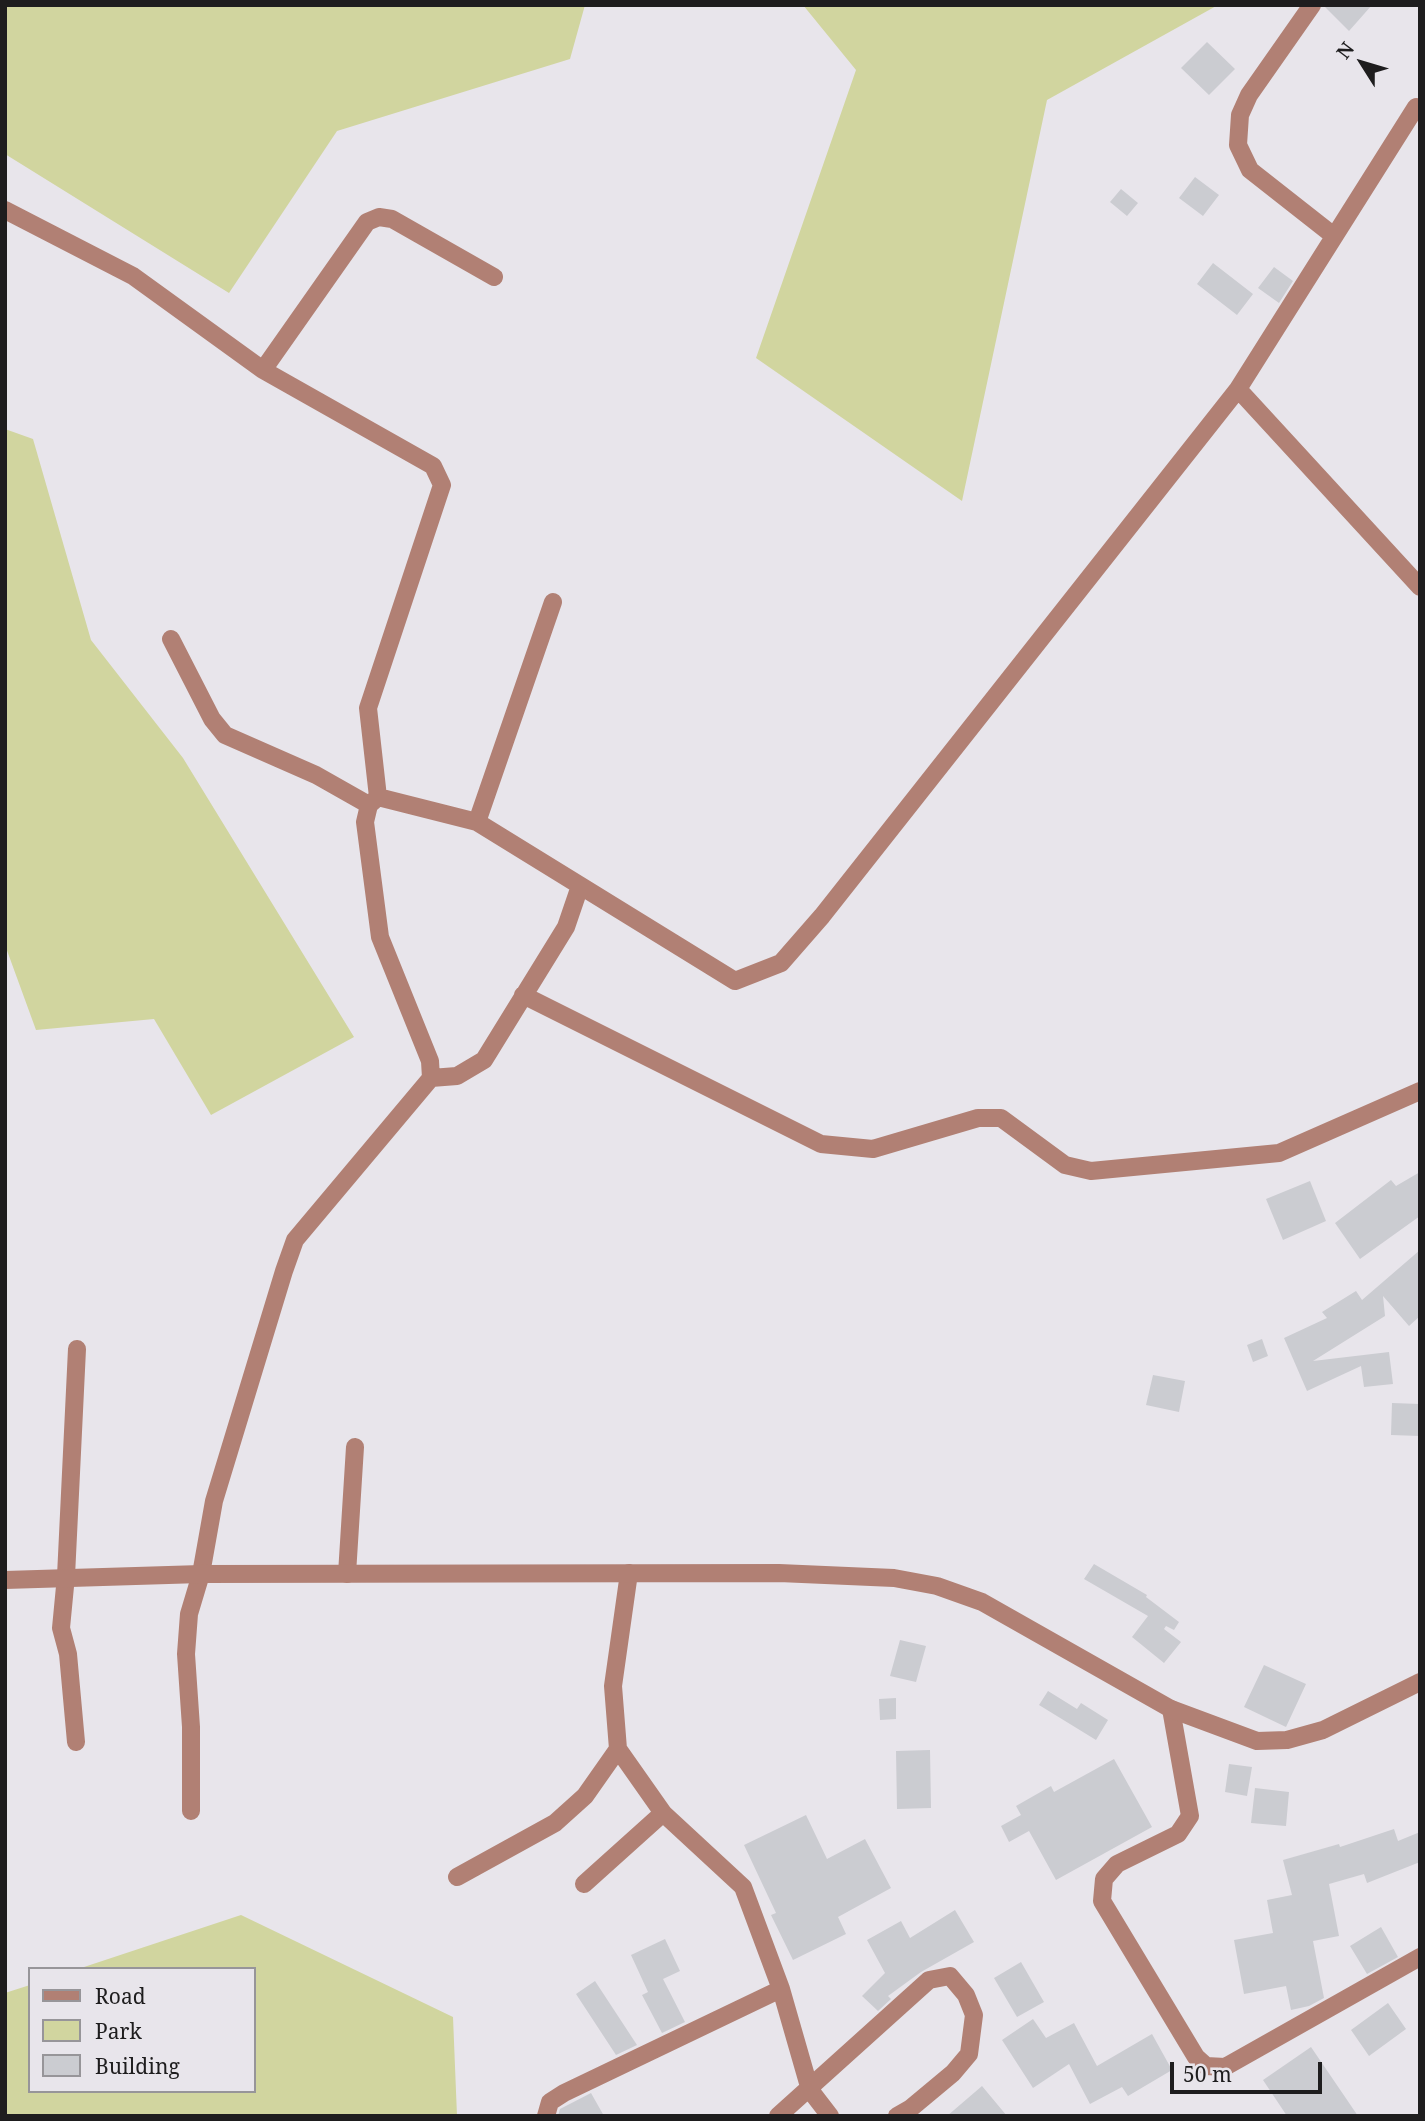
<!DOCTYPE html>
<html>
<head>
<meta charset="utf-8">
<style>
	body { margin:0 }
	#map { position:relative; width:1425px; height:2121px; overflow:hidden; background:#e8e5eb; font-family:"Noto Serif",serif }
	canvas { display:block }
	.frame { position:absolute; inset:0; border:7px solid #1e1d1e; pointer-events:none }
	.legend { position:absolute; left:28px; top:1967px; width:228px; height:126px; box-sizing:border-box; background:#e8e5eb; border:2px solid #979599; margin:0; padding:9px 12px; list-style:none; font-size:21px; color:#1e1d1e }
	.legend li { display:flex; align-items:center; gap:14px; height:35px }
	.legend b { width:35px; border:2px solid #979599 }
	.north { position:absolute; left:1327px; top:28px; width:70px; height:70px; -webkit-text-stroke:5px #e8e5eb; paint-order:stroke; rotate:307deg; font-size:19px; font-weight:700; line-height:28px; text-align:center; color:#1e1d1e }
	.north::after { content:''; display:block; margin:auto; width:24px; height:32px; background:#1e1d1e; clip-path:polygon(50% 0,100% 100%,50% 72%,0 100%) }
	.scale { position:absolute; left:1170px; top:2062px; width:152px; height:32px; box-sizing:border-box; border:4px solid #1e1d1e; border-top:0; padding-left:9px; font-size:21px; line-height:24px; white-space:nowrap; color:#1e1d1e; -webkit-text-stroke:5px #e8e5eb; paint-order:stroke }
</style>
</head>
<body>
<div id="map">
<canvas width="1425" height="2121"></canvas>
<div class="frame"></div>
<ul class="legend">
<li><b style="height:9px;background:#b18074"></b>Road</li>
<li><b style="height:19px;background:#d1d59f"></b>Park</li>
<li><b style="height:19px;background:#cbccd1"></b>Building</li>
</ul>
<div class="north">N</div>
<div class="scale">50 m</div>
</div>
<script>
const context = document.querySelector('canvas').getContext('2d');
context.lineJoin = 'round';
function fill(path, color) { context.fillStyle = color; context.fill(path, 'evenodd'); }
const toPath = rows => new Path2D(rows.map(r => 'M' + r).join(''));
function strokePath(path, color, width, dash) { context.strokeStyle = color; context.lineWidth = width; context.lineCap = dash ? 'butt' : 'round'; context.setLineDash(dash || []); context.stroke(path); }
const green = toPath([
	[5,5,585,5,570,59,337,131,229,293,5,154],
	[803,5,1218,5,1047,100,962,501,756,358,856,70],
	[5,429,33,439,91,640,183,758,354,1037,211,1115,154,1019,36,1030,5,945],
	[241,1915,453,2017,457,2116,5,2116,5,1993,30,1985,30,2091,254,2091,254,1969,78,1969]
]);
const building = toPath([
	[1323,5,1372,5,1349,31],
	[1207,42,1235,69,1209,95,1181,68],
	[1195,177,1219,195,1203,216,1179,198],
	[1121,189,1138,203,1127,216,1110,202],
	[1213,263,1253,294,1237,315,1197,284],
	[1274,267,1293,281,1279,303,1258,288],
	[1420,1172,1420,1216,1360,1259,1335,1223,1391,1180,1396,1186],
	[1310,1181,1326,1221,1283,1240,1266,1199],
	[1420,1250,1420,1316,1409,1326,1383,1296,1385,1316,1313,1361,1389,1352,1393,1384,1364,1387,1361,1366,1307,1391,1284,1338,1327,1318,1322,1312,1356,1291,1362,1300],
	[1262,1339,1268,1356,1253,1362,1247,1345],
	[1153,1375,1185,1381,1179,1412,1146,1405],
	[1392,1403,1420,1404,1420,1436,1391,1435],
	[1094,1564,1147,1595,1146,1597,1179,1622,1174,1630,1166,1626,1164,1629,1181,1642,1164,1663,1132,1637,1148,1616,1084,1579],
	[900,1640,926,1646,916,1682,890,1676],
	[1264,1665,1306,1684,1286,1727,1244,1707],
	[1048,1691,1077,1709,1081,1703,1108,1720,1096,1740,1039,1705],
	[896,1698,896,1719,880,1720,879,1699],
	[930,1750,931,1808,897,1809,896,1751],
	[1114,1759,1152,1827,1056,1880,1029,1831,1009,1842,1001,1826,1021,1815,1016,1806,1051,1786,1054,1792],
	[1229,1764,1252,1767,1247,1796,1225,1792],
	[1255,1788,1289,1792,1286,1826,1251,1823],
	[806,1815,827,1859,865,1839,891,1888,838,1917,846,1934,793,1960,771,1915,776,1913,744,1845],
	[1394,1829,1398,1841,1420,1832,1420,1862,1367,1883,1364,1874,1329,1884,1339,1936,1313,1941,1324,1998,1309,2006,1291,2010,1286,1986,1244,1994,1234,1940,1273,1933,1267,1900,1292,1895,1283,1860,1339,1844,1340,1847],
	[955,1910,974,1942,921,1972,888,1996,891,1999,878,2011,862,1996,885,1973,867,1940,901,1921,910,1938],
	[1381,1927,1398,1957,1367,1974,1350,1946],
	[665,1939,680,1971,663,1979,685,2022,662,2033,642,1995,648,1992,631,1955],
	[1021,1962,1044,2002,1017,2017,994,1978],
	[595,1981,637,2045,616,2055,576,1994],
	[1388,2003,1406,2029,1369,2056,1351,2030],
	[1033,2019,1046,2038,1074,2023,1097,2066,1152,2034,1172,2070,1128,2096,1122,2087,1090,2104,1069,2064,1033,2088,1002,2040],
	[1311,2047,1358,2116,1287,2116,1263,2080],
	[982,2086,1007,2116,947,2116],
	[591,2093,604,2116,558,2116,560,2109]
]);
const minor = toPath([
	[1312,5,1249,95,1240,115,1238,145,1250,170,1334,236],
	[5,210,133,276,263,370,433,466,442,485,368,708,378,797],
	[263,370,367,222,379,217,392,219,494,277],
	[1238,389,1420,587],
	[171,639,212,719,225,735,316,775,369,805],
	[477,822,553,602],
	[523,995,821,1144,873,1149,978,1118,1001,1118,1065,1165,1091,1171,1279,1153,1420,1091],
	[431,1078,457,1076,484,1060,566,927,580,886],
	[629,1573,613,1686,618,1749,663,1813,743,1887,781,1989,810,2090,830,2116],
	[347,1574,355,1447],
	[1171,1709,1190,1816,1178,1834,1117,1864,1104,1879,1102,1901,1196,2057,1206,2066,1225,2067,1420,1957],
	[76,1742,68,1654,61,1628,66,1576,77,1349],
	[191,1811,191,1727,186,1654,189,1614,201,1574,214,1501,284,1271,295,1240,431,1078,430,1061,380,937,365,822,369,805,378,797,477,822,735,981,781,963,822,916,1238,389,1416,107],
	[457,1877,555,1823,585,1796,618,1749],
	[584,1884,663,1813],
	[546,2116,550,2102,564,2093,781,1989],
	[778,2116,929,1980,950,1976,966,1995,974,2015,969,2054,953,2073,911,2108,897,2116]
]);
const tertiary = toPath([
	[5,1580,201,1574,779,1573,894,1578,937,1586,982,1602,1171,1709,1257,1741,1287,1740,1323,1730,1420,1682]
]);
fill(green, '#d1d59f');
fill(building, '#cbccd1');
strokePath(minor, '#b18074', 18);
strokePath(tertiary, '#b18074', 18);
</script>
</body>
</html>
